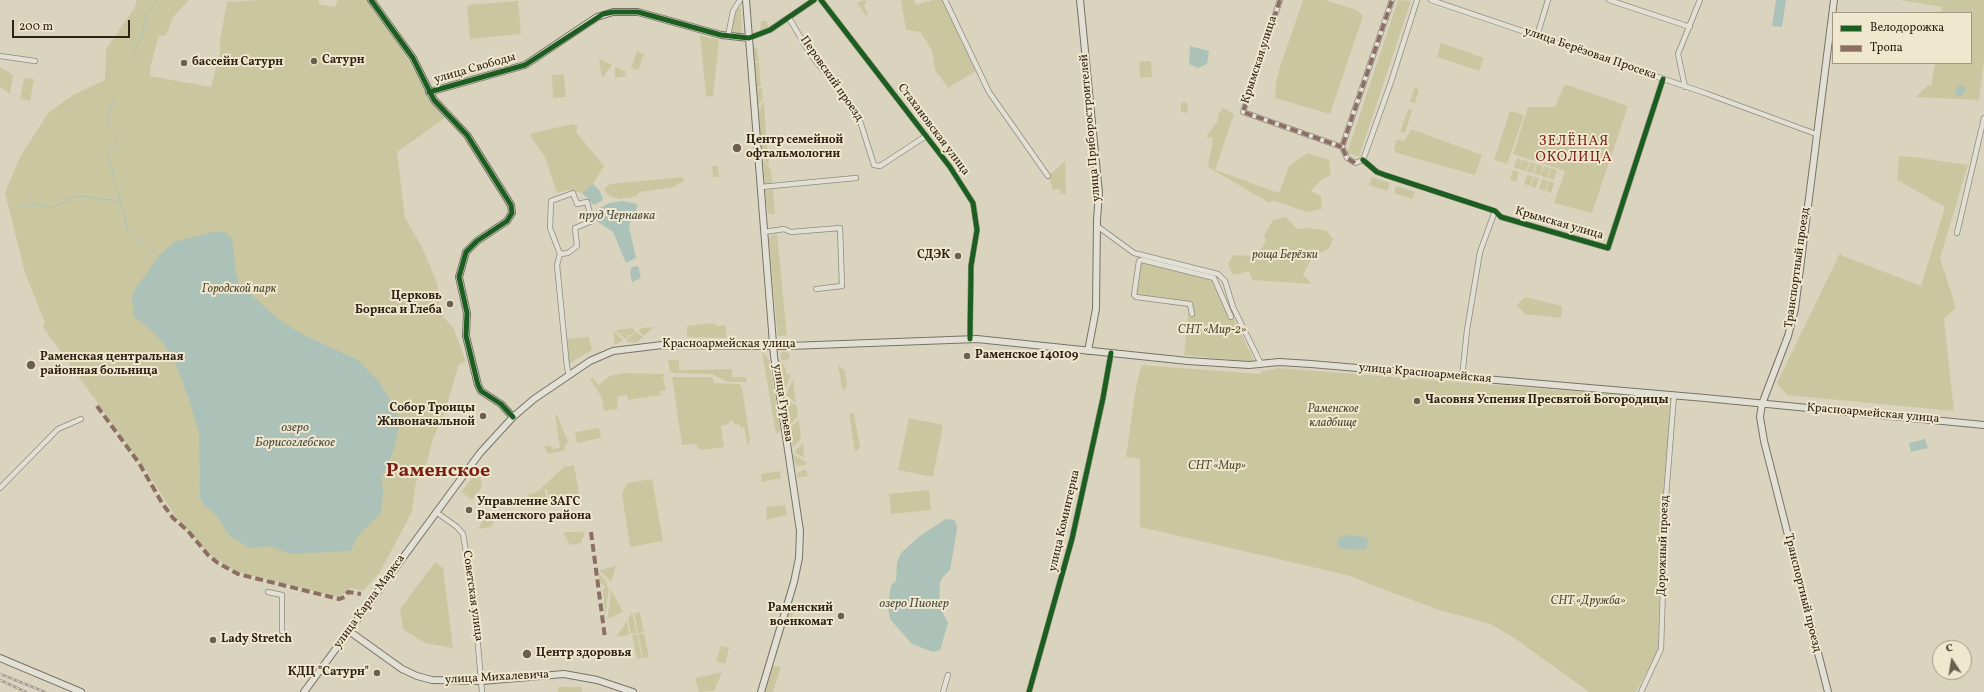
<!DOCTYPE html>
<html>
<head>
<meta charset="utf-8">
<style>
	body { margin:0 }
	#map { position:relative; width:1984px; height:692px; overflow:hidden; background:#dad4bf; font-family:Vollkorn,serif }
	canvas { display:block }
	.legend { position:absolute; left:1832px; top:12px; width:140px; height:52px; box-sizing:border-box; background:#efe7ce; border:1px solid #a29884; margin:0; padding:5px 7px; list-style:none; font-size:12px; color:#2f2215 }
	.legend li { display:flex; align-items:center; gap:8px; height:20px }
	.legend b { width:20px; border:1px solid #a29884 }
	.north { position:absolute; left:1932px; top:640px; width:40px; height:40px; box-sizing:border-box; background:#efe7ce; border:1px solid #a29884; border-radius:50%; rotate:348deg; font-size:11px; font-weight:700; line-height:16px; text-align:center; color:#2f2215 }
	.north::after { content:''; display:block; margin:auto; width:14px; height:18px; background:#6b6050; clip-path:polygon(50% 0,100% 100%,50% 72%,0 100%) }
	.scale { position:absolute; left:12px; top:20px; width:118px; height:18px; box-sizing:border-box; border:2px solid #2f2215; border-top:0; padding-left:5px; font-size:12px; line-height:14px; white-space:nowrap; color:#2f2215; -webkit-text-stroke:3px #efe7ce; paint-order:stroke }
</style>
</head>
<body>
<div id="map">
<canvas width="1984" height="692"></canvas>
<ul class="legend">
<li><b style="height:5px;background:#1b5e20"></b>Велодорожка</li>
<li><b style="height:5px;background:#8d6e63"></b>Тропа</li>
</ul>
<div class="north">С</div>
<div class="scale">200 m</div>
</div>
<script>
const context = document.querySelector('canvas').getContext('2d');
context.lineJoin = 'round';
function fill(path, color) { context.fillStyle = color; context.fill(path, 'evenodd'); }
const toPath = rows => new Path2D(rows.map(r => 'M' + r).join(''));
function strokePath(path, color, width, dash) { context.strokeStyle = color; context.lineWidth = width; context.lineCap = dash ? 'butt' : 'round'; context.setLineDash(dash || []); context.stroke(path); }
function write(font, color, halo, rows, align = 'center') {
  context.font = font + ' Vollkorn,serif'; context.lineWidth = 4; context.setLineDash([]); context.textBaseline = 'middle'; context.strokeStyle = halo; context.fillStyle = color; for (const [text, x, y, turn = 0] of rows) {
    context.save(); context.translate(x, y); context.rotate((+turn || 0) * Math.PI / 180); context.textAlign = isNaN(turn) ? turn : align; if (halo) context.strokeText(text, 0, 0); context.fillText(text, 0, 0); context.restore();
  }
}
const green = toPath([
	[137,0,189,0,174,16,166,35,159,36,151,64,150,76,211,87,220,54,220,40,227,2,259,0,319,0,319,4,335,7,338,0,366,0,403,51,432,103,445,118,397,152,405,218,422,247,437,283,440,313,454,329,466,362,459,364,445,411,432,442,427,462,416,481,412,512,380,572,363,591,351,588,339,597,333,596,235,571,208,553,175,516,148,473,43,327,45,323,25,273,5,193,21,155,49,112,73,95,105,80,106,49,135,7],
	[863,0,867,1,864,5,868,14,866,16,857,3],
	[901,0,914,0,916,5,933,0,944,0,976,71,948,88,935,70,932,50,920,32,906,30],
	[1303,0,1325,0,1357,10,1363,16,1330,114,1275,98,1276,82,1280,67],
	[1398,0,1411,1,1359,157,1347,153],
	[1900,0,1984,0,1984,61,1979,100,1916,97,1928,85,1931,86,1935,63,1971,63,1971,13,1941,13,1942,7],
	[518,1,521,34,470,39,467,5],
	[739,7,741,9,742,33,739,35,731,32,736,9],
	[761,21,766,21,769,28,760,32],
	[700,35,719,40,713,97,706,96],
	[1441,43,1484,58,1479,71,1437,57],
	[757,47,759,61,753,61,752,48],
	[637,51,644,54,638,70,631,68],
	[599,58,612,65,602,78],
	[1151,61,1152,77,1140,78,1139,62],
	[759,62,761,87,755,87,753,63],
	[0,67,13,75,10,94,0,87],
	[615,67,625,71,626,76,615,78],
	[564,74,566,97,553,98,552,75],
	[24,78,34,79,30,101,20,99],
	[1567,85,1628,106,1592,213,1554,203,1565,171,1513,154,1528,107,1555,107,1564,86],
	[762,88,763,98,757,108,755,89],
	[1414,88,1419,89,1415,103,1410,102],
	[764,101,766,135,759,135,758,111],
	[1181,103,1187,103,1188,113,1181,112],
	[1223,108,1234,114,1215,170,1279,193,1289,166,1308,153,1329,160,1331,174,1319,182,1311,191,1321,196,1322,209,1307,212,1275,201,1268,202,1208,167,1213,138,1206,137,1218,120,1218,115],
	[1408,109,1412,111,1405,133,1400,132],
	[1510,111,1524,115,1507,164,1494,160],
	[573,124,578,126,576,132,604,166,593,184,582,193,568,190,557,193,545,157,530,136,532,133],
	[1411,129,1482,155,1475,175,1397,153,1394,150,1396,140,1405,141],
	[766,136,769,166,761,156,759,137],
	[1899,156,1914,157,1968,165,1940,258,1956,308,1944,319,1954,411,1787,395,1777,383,1840,253,1843,256,1921,286,1945,207,1897,180],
	[1517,158,1522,160,1520,169,1514,168],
	[763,160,771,170,773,184,765,185],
	[1523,160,1529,162,1526,171,1520,169],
	[1065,161,1066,194,1061,194,1060,189,1053,190,1049,176],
	[1530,162,1536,164,1533,173,1527,172],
	[1537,164,1543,166,1540,175,1534,174],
	[712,166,718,166,719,177,713,177],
	[1544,166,1550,168,1547,178,1541,176],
	[1551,168,1557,170,1554,180,1548,178],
	[1513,170,1519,172,1516,182,1510,180],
	[1527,175,1533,176,1530,186,1524,184],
	[683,177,684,181,673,187,640,192,636,196,629,198,618,199,608,195,604,189,610,184],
	[1372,177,1390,183,1387,191,1369,185],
	[1534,177,1539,178,1536,188,1531,187],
	[1542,179,1548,181,1545,191,1539,189],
	[1549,181,1554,183,1551,193,1546,191],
	[1396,186,1415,192,1412,199,1394,193],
	[773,189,775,214,769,214,767,208,765,190],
	[1286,217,1297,229,1305,228,1326,230,1333,239,1329,249,1313,256,1303,275,1312,284,1252,280,1249,271,1233,275,1228,264,1233,255,1256,256,1266,241,1264,236,1273,220],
	[777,234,786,326,777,328,769,239,772,235],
	[1137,257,1214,276,1253,358,1253,362,1184,355,1189,307,1133,299],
	[1525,297,1562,306,1561,318,1525,314,1517,305],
	[713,323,717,326,726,325,726,338,687,337,687,326],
	[786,326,787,335,778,336,777,329],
	[654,327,644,336,638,331,642,328],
	[633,328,636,331,625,339,615,330],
	[613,330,623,340,615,345],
	[636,332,643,337,637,342,630,343,626,340],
	[589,337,592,350,569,364,567,339],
	[762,351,769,360,781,430,776,434],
	'780.5 356a4.5 4.5 0 1 1 9 0a4.5 4.5 0 1 1-9 0Z',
	[778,357,786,369,787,375,790,374,790,377,784,392],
	[668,360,679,360,679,370,732,369,732,377,746,377,747,382,728,382,711,374,673,373,670,371],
	[838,365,845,371,847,385,843,392],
	[1141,365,1260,374,1262,371,1279,368,1671,399,1660,570,1658,650,1636,692,1589,692,1517,640,1491,624,1439,610,1369,584,1351,576,1140,527,1140,459,1126,457,1135,393],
	[624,373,664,374,663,378,666,390,660,391,661,395,628,400,627,395,617,397,618,409,604,411,602,398,590,379,593,378,598,385,610,376],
	[672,377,710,377,713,378,714,383,739,384,742,387,750,440,748,446,744,427,740,428,740,424,734,425,733,421,729,422,729,424,721,426,724,447,700,450,696,444,682,445],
	[793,379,796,403,786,395],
	[785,398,797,406,798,417,789,425],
	[854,413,860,448,855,452,849,414],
	[555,415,557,415,568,442,564,447,566,450,548,454,544,447,551,445,552,449,560,448],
	[909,418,943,425,933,477,898,470],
	[799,420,801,439,793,448,790,428],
	[599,428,601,438,577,443,575,432],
	[803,443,804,458,794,452],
	[793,454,806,462,806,465,797,466,795,464],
	[574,465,580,500,549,505,547,489,537,492,564,467],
	[479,469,482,487,472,500,461,492],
	[806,469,808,476,797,478,798,472],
	[780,471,781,478,762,482,761,474],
	[652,479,663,541,630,547,622,494,627,483],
	[545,490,547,499,530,503,528,494],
	[929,490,931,510,891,514,889,494],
	[785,505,787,515,767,520,766,507],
	[490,519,494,522,491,527,478,529,483,520],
	[563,532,585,532,581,543,570,545],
	[435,562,443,568,453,648,425,643,403,629,400,609],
	[616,566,611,582,599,570],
	[599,573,607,582,606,584,609,589,605,617,603,590,606,587,599,582],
	[611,589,623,612,607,619,608,614],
	[791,603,796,605,789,626,786,622],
	[632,612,637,633,631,634,628,619],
	[640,612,644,632,638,633,634,613],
	[627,621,629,635,616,637],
	[644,633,649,657,643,658,638,634],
	[637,634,642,658,637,659,632,635],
	[721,646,729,648,725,664,716,661],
	[772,665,781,667,773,692,764,692],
	[722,672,714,691,699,692,695,678],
	[558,687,582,687,582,692,558,692]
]);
const water = toPath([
	[1776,0,1786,0,1782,27,1772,26],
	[1190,46,1209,51,1207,64,1198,68,1189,64],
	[1960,85,1964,86,1965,91,1960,96,1956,96,1955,90],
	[593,184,600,191,603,200,594,205,582,193],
	[622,201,637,204,636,212,633,214,629,227,636,258,626,263,613,232,595,220,596,210,609,203],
	[217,231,227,233,232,238,236,273,239,283,244,288,278,319,300,333,358,360,379,382,394,406,400,423,394,449,382,477,383,493,381,513,356,538,351,551,292,554,268,546,249,548,229,535,215,514,205,506,200,498,199,433,189,400,177,367,163,343,152,331,134,316,132,298,135,289,159,256,174,242],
	[638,266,641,278,632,282,630,272,632,267],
	[1925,439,1928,448,1911,452,1909,443],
	[946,519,954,520,956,523,957,529,950,570,942,578,940,583,939,605,948,623,940,650,933,652,912,644,890,619,888,606,891,585,896,581,897,562,901,553,921,535],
	[1348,535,1367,537,1368,541,1366,549,1351,550,1338,547,1337,542,1340,537]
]);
const stream = toPath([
	[134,52,142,35,147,14,157,0],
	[111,128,107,120,114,98],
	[115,136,116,142,107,153,128,230,159,256],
	[30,205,34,204,52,208,74,197,85,196,104,200,111,199,120,204],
	[21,207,27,206]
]);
const street = toPath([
	[821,0,950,167,973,203,977,230,971,266,970,339],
	[945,0,989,92,1048,176],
	[1280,0,1243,112,1342,147],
	[1431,0,1705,93,1816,134],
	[1609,0,1690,27],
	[789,18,811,55,848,102,860,121,874,165,880,166,926,136],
	[728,36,733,11,740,0],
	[1537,36,1548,0],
	[749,38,770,30,814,0],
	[0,56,35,61],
	[1685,87,1678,54,1700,0],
	[1363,160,1377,172,1385,175,1495,211,1501,217,1608,248,1663,79],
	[1363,160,1355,163,1347,158,1342,147,1392,0],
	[1363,160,1391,82,1417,0],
	[761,187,856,178],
	[1097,226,1134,253,1218,274,1225,281,1233,307,1261,364],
	[764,232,784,229,791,232,840,228,842,286,816,289],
	[1957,233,1984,118],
	[560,254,550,228,551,201,573,193,577,204,587,202,592,221,575,228,577,246,568,253,560,254,557,265,567,367,569,375],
	[1192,314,1190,304,1136,297,1134,295,1139,261,1142,260,1214,278,1231,317],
	[1462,378,1467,330,1480,252,1495,211],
	[0,488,58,429,81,419],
	[436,512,457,527,463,534,474,599,482,692],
	[268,592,282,595,282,631],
	[943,692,948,675],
	[1029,692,1072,539,1103,398,1111,353],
	[1641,692,1661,649,1666,497,1674,395]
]);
const secondary = toPath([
	[371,0,413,58,434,100,467,135,511,205,512,213,507,221,477,241,466,252,459,277,467,313,466,336,478,385,481,391,501,404,513,417],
	[746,0,774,356,800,531,799,558,794,582,761,692],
	[1080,0,1099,193,1097,220,1096,309,1088,351],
	[429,92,525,65,597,17,613,12,638,12,721,35,749,38],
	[349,631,402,669,417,676,432,680,482,681,564,674,597,680,633,692],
	[0,658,81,692],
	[304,692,480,453,513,417,534,399,590,361,613,351,662,345,789,346,977,339,1188,361,1249,365,1279,362,1311,364,1705,398,1984,425],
	[1828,692,1764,441,1760,417,1762,404,1788,336,1795,309,1834,0]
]);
const rail = toPath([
	[0,674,45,692],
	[0,680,26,692]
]);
const quiet = toPath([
	[1280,0,1243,112,1342,147],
	[1355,163,1347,158,1342,147,1392,0],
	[97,406,139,463,162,503,173,518,188,531,208,555,218,563,238,574,339,599,345,597,348,592,361,594],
	[591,532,605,638]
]);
const cycleway = toPath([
	[371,0,413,58,434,100,467,135,511,205,512,213,507,221,477,241,466,252,459,277,467,313,466,336,478,385,481,391,501,404,513,417],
	[821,0,950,167,973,203,977,230,971,266,970,339],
	[429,92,525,65,603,14,613,12,638,12,721,35,749,38,770,30,814,0],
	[1363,160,1377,172,1385,175,1495,211,1501,217,1608,248,1663,79],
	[1029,692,1072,539,1103,398,1111,353]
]);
const markers = [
	[314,61,4,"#6b6050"],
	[184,63,4,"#6b6050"],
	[737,148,5,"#6b6050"],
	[958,256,4,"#6b6050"],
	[450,304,4,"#6b6050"],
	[967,356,4,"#6b6050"],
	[31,365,5,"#6b6050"],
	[1417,401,4,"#6b6050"],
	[483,416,4,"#6b6050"],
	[469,510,4,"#6b6050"],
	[841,616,4,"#6b6050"],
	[213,640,4,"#6b6050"],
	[527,654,5,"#6b6050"],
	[377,673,4,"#6b6050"]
];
const streetNames = [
	["улица Берёзовая Просека",1590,54,19],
	["Крымская улица",1260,60,-72],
	["улица Свободы",475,69,-16],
	["Перовский проезд",831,79,55],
	["улица Приборостроителей",1091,128,-95],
	["Стахановская улица",933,130,53],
	["Крымская улица",1559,224,16],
	["Транспортный проезд",1798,268,-82],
	["Красноармейская улица",729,345],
	["улица Красноармейская",1425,374,5],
	["улица Гурьева",782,403,81],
	["Красноармейская улица",1873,414,5],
	["улица Коминтерна",1065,521,-77],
	["Дорожный проезд",1664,546,-88],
	["Транспортный проезд",1802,593,76],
	["Советская улица",472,596,82],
	["улица Карла Маркса",370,602,-54],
	["улица Михалевича",497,678,-3]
];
const poiNames = [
	["Сатурн",322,61],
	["бассейн Сатурн",192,63],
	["Центр семейной",746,141],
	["офтальмологии",746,155],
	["СДЭК",950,256,"right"],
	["Церковь",442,297,"right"],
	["Бориса и Глеба",442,311,"right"],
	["Раменское 140109",975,356],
	["Раменская центральная",40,358],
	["районная больница",40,372],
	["Часовня Успения Пресвятой Богородицы",1425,401],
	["Собор Троицы",475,409,"right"],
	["Живоначальной",475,423,"right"],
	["Управление ЗАГС",477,503],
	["Раменского района",477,517],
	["Раменский",833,609,"right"],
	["военкомат",833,623,"right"],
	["Lady Stretch",221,640],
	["Центр здоровья",536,654],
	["КДЦ \"Сатурн\"",369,673,"right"]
];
const parkNames = [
	["роща Берёзки",1285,256],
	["Городской парк",239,290],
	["СНТ «Мир-2»",1212,331],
	["Раменское",1333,410],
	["кладбище",1333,424],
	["СНТ «Мир»",1217,467],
	["СНТ «Дружба»",1588,602]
];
const waterNames = [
	["пруд Чернавка",617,217],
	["озеро",295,429],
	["Борисоглебское",295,444],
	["озеро Пионер",914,605]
];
const quarterNames = [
	["ЗЕЛЁНАЯ",1574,142],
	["ОКОЛИЦА",1574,158]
];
const townNames = [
	["Раменское",438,472]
];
fill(green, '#cac7a0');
fill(water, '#acc1b7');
strokePath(stream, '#acc1b7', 1);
strokePath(street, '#8f8a7d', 6);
strokePath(secondary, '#787266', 8);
strokePath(street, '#e2dfd5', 4.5);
strokePath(secondary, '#e2dfd5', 6);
strokePath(rail, '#a29e95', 2.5);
strokePath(rail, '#efe7ce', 1, [3]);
strokePath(quiet, '#8d6e63', 4, [8, 4]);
strokePath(cycleway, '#1b5e20', 5);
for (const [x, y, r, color] of markers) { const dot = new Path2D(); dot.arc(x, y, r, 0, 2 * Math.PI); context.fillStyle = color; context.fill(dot); strokePath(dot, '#efe7ce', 1.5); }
write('12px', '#2f2215', '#efe7ce', streetNames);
write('bold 12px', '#2f2215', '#efe7ce', poiNames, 'left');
write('italic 12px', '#524932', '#efe7ce', parkNames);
write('italic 13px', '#4e4f45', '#efe7ce', waterNames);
context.letterSpacing = '1px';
write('14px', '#7a1f14', '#efe7ce', quarterNames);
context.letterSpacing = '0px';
write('bold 20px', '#7a1f14', '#efe7ce', townNames);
</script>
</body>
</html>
